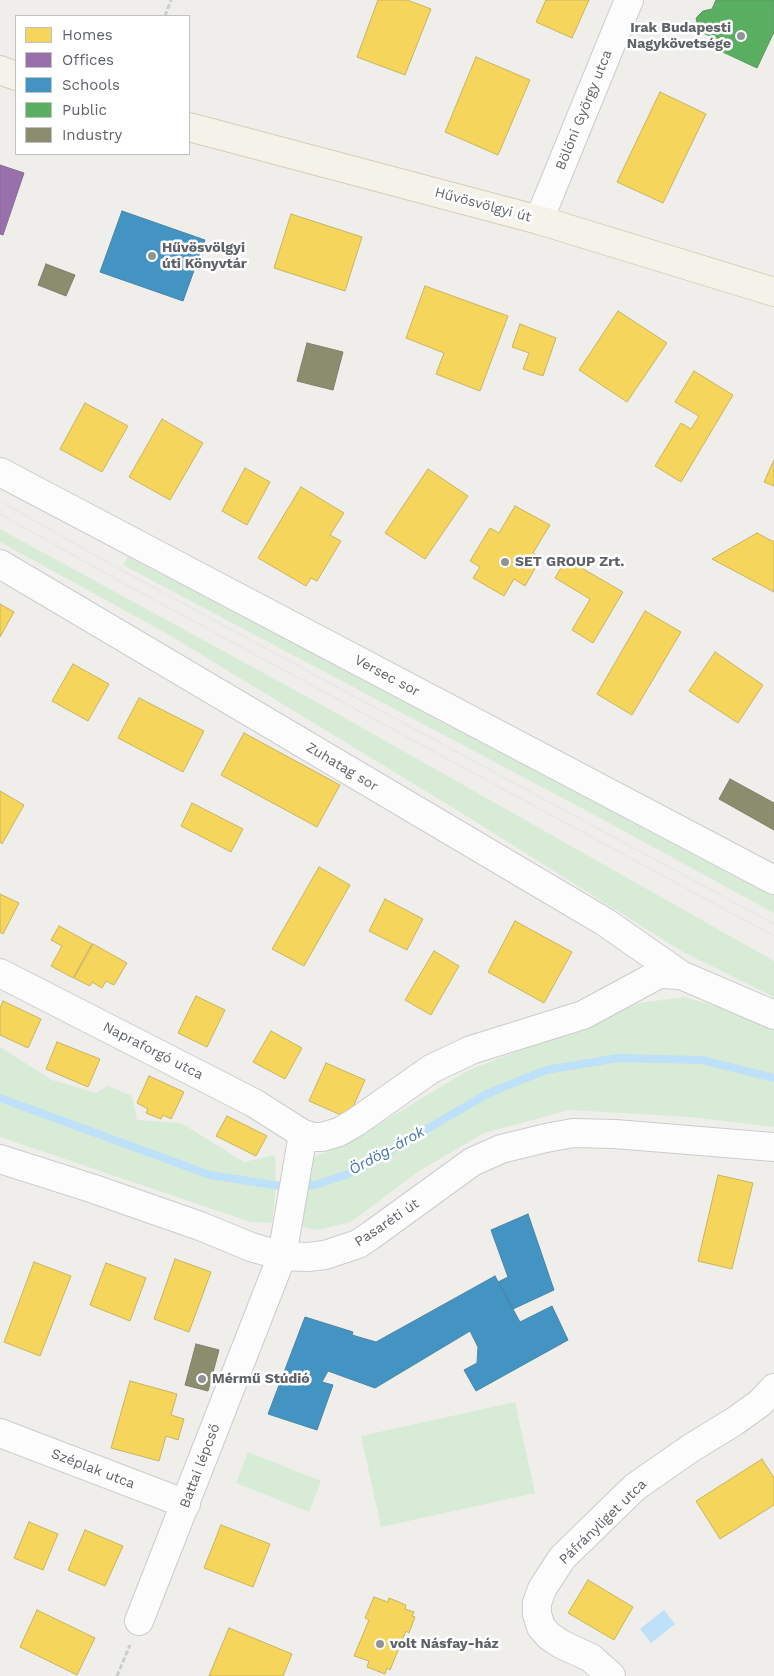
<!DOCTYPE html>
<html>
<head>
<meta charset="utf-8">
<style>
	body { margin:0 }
	#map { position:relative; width:774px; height:1676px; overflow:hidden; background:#efeeea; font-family:"Work Sans",sans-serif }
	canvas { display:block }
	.legend { position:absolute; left:15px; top:15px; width:175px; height:140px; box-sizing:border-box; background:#fff; border:1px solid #bfc1c3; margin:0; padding:6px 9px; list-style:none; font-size:15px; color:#5f6368 }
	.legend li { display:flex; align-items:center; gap:10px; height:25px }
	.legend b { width:25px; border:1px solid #bfc1c3 }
</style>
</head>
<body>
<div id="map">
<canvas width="774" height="1676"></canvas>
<ul class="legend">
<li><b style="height:14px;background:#f6d55c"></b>Homes</li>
<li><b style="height:14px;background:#9970ab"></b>Offices</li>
<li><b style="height:14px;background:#4393c3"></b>Schools</li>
<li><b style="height:14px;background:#5aae61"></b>Public</li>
<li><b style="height:14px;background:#8c8c6e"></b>Industry</li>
</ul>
</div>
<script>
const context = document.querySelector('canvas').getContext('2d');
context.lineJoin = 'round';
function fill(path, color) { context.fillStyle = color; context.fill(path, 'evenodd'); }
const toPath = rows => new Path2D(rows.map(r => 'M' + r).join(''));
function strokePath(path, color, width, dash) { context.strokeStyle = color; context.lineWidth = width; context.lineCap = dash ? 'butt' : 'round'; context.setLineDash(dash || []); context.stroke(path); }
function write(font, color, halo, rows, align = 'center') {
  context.font = font + ' "Work Sans",sans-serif'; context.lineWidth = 5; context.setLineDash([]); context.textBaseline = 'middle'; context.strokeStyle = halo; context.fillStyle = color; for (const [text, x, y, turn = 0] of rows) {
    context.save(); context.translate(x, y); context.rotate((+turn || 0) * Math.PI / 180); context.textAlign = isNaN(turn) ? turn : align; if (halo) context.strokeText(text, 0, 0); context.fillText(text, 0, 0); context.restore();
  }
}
const green = toPath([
	[0,529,322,705,774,961,774,997,683,952,460,812,166,633,0,542],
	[128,557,595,799,774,889,774,913,589,812,123,565],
	[684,997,729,1010,774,1027,774,1127,690,1117,569,1110,484,1133,419,1171,351,1222,317,1230,297,1226,309,1159,346,1144,467,1071,533,1045,581,1023,640,1003],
	[0,1047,52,1080,96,1093,108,1086,132,1096,137,1120,181,1123,244,1162,275,1155,276,1187,272,1223,251,1222,0,1137],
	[515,1402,535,1493,381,1527,361,1436],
	[248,1452,321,1481,309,1512,236,1483]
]);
const water = toPath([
	[664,1610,675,1624,651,1643,640,1629]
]);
const homes = toPath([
	[378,0,407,0,431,9,405,75,357,57,378,0],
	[546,0,589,0,572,38,536,22,546,0],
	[476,57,530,80,498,155,445,132,476,57],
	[660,92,706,114,663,203,617,182,660,92],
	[291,214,362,237,345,291,274,268,291,214],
	[425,286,508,316,480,391,436,374,444,353,406,338,425,286],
	[618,311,667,343,627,402,579,370,618,311],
	[520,324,556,338,543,376,523,369,529,353,512,347,520,324],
	[694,371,733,395,681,482,655,466,681,423,691,429,699,416,675,402,694,371],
	[85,403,128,426,102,472,60,449,85,403],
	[162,419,203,443,170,500,129,477,162,419],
	[774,460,774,486,764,482,774,460],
	[245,468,270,482,247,525,222,511,245,468],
	[428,469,468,496,425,559,385,533,428,469],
	[301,487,344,513,330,535,341,541,317,581,311,578,306,586,258,558,301,487],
	[515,506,550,525,533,553,541,558,525,586,514,579,504,596,473,578,480,567,470,561,490,528,499,533,515,506],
	[757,533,774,542,774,592,712,559,757,533],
	[566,559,623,592,593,643,572,630,590,599,555,578,566,559],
	[0,604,14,612,0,637,0,604],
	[645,611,681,632,632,715,597,694,645,611],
	[715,652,763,685,738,723,689,691,715,652],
	[73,664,109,684,88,721,52,701,73,664],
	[139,698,204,731,183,772,118,738,139,698],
	[244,733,340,785,317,827,221,775,244,733],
	[0,791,24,805,2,844,0,842,0,791],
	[192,803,243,829,231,852,181,826,192,803],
	[319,867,350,885,304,966,272,949,319,867],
	[0,894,19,903,3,934,0,932,0,894],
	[385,899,423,919,407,950,369,931,385,899],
	[515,921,572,952,544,1003,488,972,515,921],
	[59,926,92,944,73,978,51,966,62,946,51,940,59,926],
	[93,944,127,963,114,985,106,981,102,988,92,982,90,986,74,978,93,944],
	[434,951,459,966,431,1015,405,1000,434,951],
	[196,996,225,1010,207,1047,178,1033,196,996],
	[3,1001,41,1019,28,1048,0,1035,0,1008,3,1001],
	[271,1031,302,1048,285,1079,253,1062,271,1031],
	[57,1042,100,1059,88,1087,46,1069,57,1042],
	[326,1063,365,1080,348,1118,309,1101,326,1063],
	[149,1076,184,1092,171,1119,163,1115,161,1119,146,1113,148,1109,137,1103,149,1076],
	[227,1116,267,1136,256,1156,216,1136,227,1116],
	[718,1175,753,1183,732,1269,698,1261,718,1175],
	[175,1259,211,1272,189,1332,154,1319,175,1259],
	[34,1262,71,1276,40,1356,4,1342,34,1262],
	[106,1263,146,1278,130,1321,90,1305,106,1263],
	[130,1381,177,1394,171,1415,184,1419,178,1440,166,1436,159,1461,111,1448,130,1381],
	[762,1459,774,1478,774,1505,720,1539,696,1501,762,1459],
	[29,1522,58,1534,43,1570,14,1558,29,1522],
	[221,1525,270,1544,253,1587,204,1568,221,1525],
	[85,1530,123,1546,105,1586,68,1570,85,1530],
	[588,1580,633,1607,614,1640,568,1613,588,1580],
	[374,1597,388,1602,389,1598,406,1605,405,1609,414,1612,412,1616,415,1617,409,1633,406,1631,390,1670,387,1668,385,1674,367,1667,369,1661,354,1656,369,1620,365,1618,374,1597],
	[37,1610,95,1638,77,1675,20,1647,37,1610],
	[229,1628,292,1654,283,1676,209,1676,229,1628]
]);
const offices = toPath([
	[0,165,24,173,3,235,0,234,0,165]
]);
const schools = toPath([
	[122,211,205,240,183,301,100,272,122,211],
	[528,1214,554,1290,513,1309,498,1282,508,1277,491,1230,528,1214],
	[495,1276,520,1322,552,1306,568,1340,476,1391,464,1370,477,1363,478,1347,470,1331,375,1388,328,1371,322,1382,333,1385,317,1430,268,1414,305,1317,353,1332,352,1335,376,1342,495,1276]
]);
const public = toPath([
	[716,0,774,0,774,32,757,68,712,47,716,38,705,34,698,27,696,18,703,11,712,9,716,0]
]);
const industry = toPath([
	[46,264,75,275,66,296,38,285,46,264],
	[307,343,343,352,333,390,297,381,307,343],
	[730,779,774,803,774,830,719,799,730,779],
	[196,1344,219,1350,208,1391,185,1385,196,1344]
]);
const stream = toPath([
	[0,1098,210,1175,280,1186,315,1185,351,1173,489,1093,546,1070,618,1058,702,1060,774,1078]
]);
const path = toPath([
	[165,16,171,0],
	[117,1676,130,1645]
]);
const minor = toPath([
	[539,220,629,0],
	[0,472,774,880],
	[0,564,605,922,681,975,774,1015],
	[0,973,254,1103,303,1134,314,1137,322,1137,339,1132,356,1122,431,1069,471,1050,583,1015,659,974,681,975],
	[0,1159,91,1188,200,1226,251,1247,282,1256,308,1257,325,1255,358,1244,370,1236,472,1162,501,1149,546,1138,573,1133,615,1134,774,1147],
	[0,1433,186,1504],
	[139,1621,282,1256,303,1134],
	[611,1676,591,1658,561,1644,549,1636,541,1627,537,1614,537,1603,542,1589,562,1558,635,1487,691,1448,735,1421,760,1403,774,1388]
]);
const major = toPath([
	[0,70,16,76],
	[189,127,539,220,774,292]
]);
const tram = toPath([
	[0,501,116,567,774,924],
	[0,514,114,578,774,936]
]);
const markers = [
	[741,36,5,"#919496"],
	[152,256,5,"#919496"],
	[505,562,5,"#919496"],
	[202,1379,5,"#919496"],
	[380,1644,5,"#919496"]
];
const poiNames = [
	["Irak Budapesti",731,28,"right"],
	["Nagykövetsége",731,44,"right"],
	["Hűvösvölgyi",162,248],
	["úti Könyvtár",162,264],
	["SET GROUP Zrt.",515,562],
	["Mérmű Stúdió",212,1379],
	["volt Násfay-ház",390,1644]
];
const streetNames = [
	["Bölöni György utca",584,110,-68],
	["Hűvösvölgyi út",483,205,15],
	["Versec sor",387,676,28],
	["Zuhatag sor",342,767,31],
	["Napraforgó utca",153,1051,27],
	["Pasaréti út",387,1223,-34],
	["Battai lépcső",200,1466,-69],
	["Széplak utca",93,1469,21],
	["Páfrányliget utca",603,1522,-44]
];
const waterNames = [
	["Ördög-árok",387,1151,-29]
];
fill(green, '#d8ebd6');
fill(water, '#bfe0f9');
fill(homes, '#f6d55c');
strokePath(homes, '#c9b360', 1);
fill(offices, '#9970ab');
strokePath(offices, '#886c97', 1);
fill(schools, '#4393c3');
strokePath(schools, '#4b85a8', 1);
fill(public, '#5aae61');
strokePath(public, '#5c9863', 1);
fill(industry, '#8c8c6e');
strokePath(industry, '#7e806c', 1);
strokePath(stream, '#bfe0f9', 8);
strokePath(minor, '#cbcccc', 30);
strokePath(major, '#d7ceb8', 30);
strokePath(path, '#cacfcc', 3, [5, 2.5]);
strokePath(minor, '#fdfcfc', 28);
strokePath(major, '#f4f2e9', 28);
strokePath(tram, '#e4e4e4', 1);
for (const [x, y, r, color] of markers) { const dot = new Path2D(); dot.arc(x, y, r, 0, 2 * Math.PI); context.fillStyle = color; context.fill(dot); strokePath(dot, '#fff', 2); }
write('bold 14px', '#5f6368', '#fff', poiNames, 'left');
write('14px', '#5f6368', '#fff', streetNames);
write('italic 15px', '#4174aa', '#fff', waterNames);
</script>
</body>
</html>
